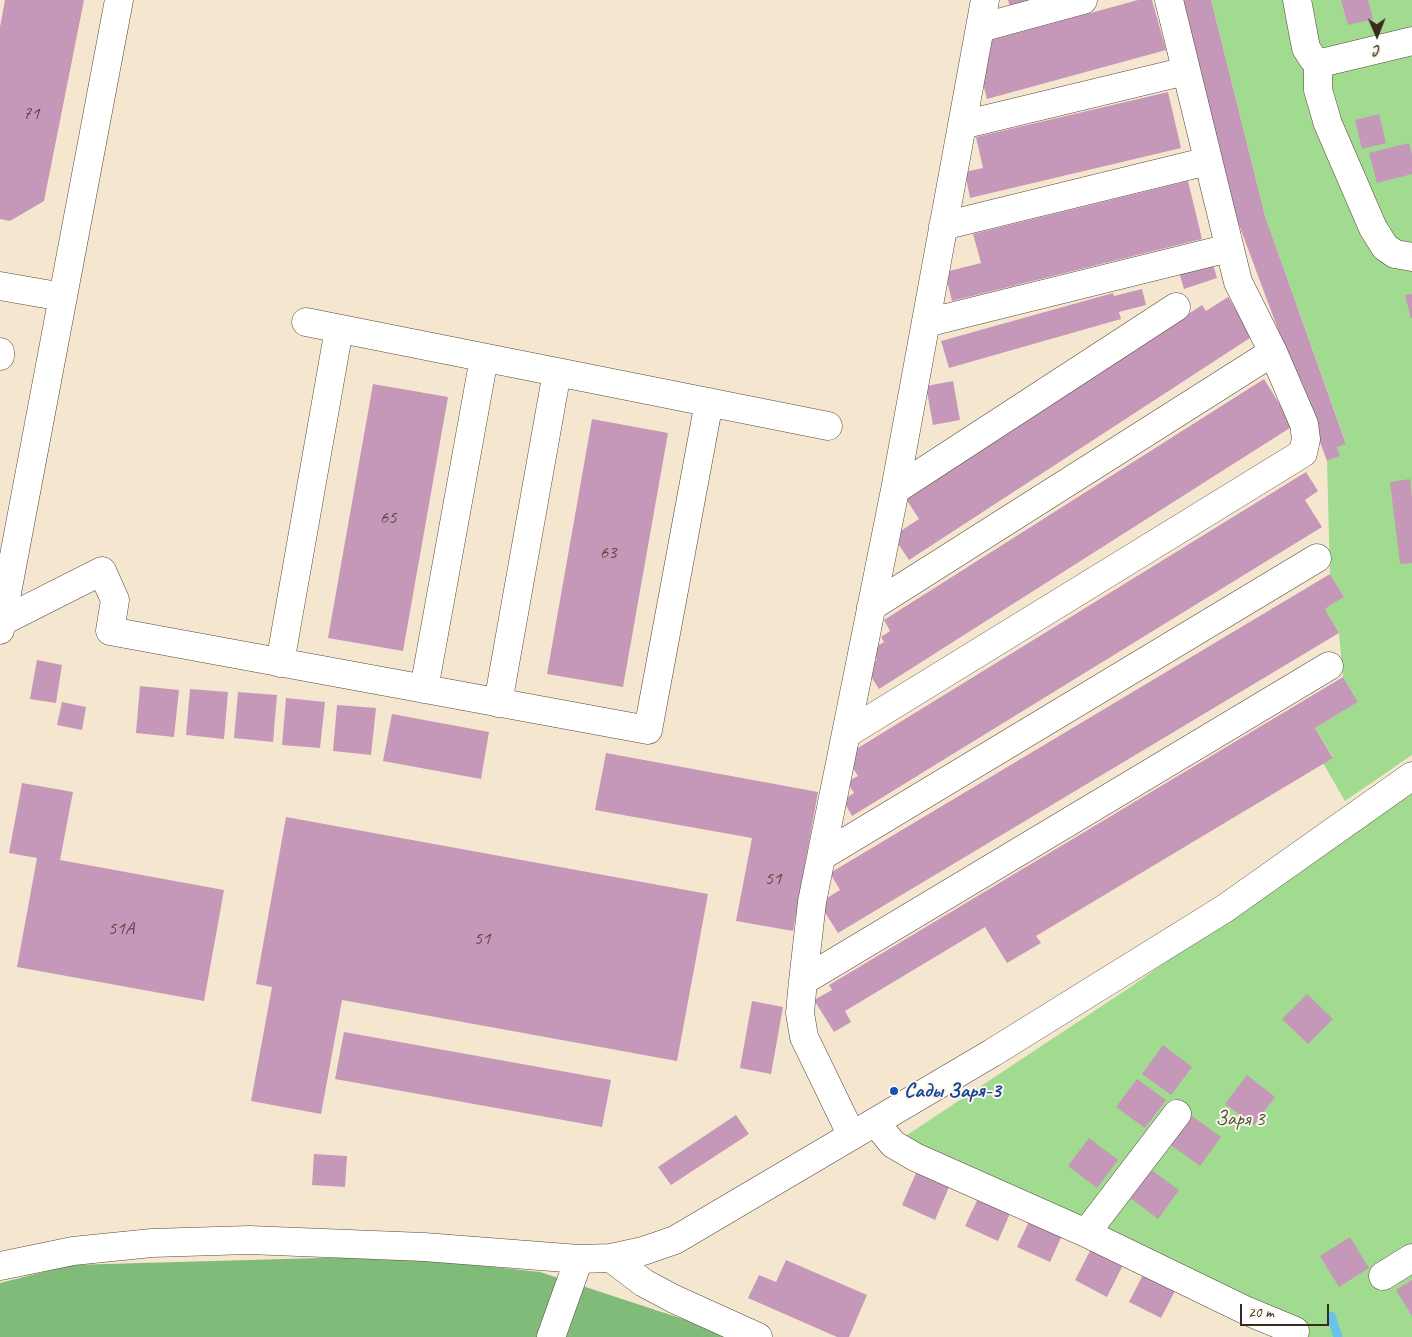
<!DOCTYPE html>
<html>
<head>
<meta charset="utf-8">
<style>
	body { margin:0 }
	#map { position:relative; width:1412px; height:1337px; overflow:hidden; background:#f5e7cf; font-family:Caveat,sans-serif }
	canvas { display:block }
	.north { position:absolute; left:1352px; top:10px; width:50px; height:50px; -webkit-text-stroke:4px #fbf7ec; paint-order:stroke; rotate:179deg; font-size:14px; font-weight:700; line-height:20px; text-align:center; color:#3b2a1e }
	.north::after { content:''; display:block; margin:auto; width:18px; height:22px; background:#3b2a1e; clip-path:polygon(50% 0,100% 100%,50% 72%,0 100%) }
	.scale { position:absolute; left:1240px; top:1304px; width:89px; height:22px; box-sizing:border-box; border:2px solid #3b2a1e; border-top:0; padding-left:6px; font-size:15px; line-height:18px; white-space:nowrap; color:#3b2a1e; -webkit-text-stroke:4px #fbf7ec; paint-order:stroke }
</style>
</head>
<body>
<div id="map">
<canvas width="1412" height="1337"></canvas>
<div class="north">С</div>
<div class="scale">20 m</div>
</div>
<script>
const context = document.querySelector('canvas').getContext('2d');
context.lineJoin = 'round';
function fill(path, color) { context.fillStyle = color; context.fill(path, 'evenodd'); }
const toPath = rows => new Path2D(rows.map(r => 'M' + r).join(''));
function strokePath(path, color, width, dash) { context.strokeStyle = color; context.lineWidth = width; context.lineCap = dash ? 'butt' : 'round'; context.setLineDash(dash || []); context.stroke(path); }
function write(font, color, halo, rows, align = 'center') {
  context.font = font + ' Caveat,sans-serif'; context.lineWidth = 4; context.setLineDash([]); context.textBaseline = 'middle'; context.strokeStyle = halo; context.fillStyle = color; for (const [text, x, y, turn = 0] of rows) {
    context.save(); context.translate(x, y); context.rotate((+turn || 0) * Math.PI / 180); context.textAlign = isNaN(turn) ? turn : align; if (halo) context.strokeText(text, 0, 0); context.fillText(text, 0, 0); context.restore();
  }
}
const green = toPath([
	[1211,0,1412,0,1412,755,1345,801,1323,763,1333,757,1315,728,1358,702,1343,677,1339,633,1325,609,1344,597,1330,574,1327,461,1340,456,1337,447,1346,443,1265,216],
	[1412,787,1412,1337,1304,1337,892,1145,1129,988]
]);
const forest = toPath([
	[392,1256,540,1272,695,1323,725,1337,0,1337,0,1283,71,1265]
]);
const stream = toPath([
	[1331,1316,1338,1337]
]);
const building = toPath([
	[5,0,84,0,44,201,10,221,0,219,0,27],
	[1008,0,1031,0,1010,7],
	[1138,0,1152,0,1166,50,987,99,980,72,988,41],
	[1183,0,1211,0,1265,216,1346,444,1337,447,1340,456,1327,461,1238,222],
	[1341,0,1368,0,1373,19,1348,25],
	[1168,92,1181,148,970,198,965,172,983,168,976,137],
	[1379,114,1386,143,1362,149,1355,120],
	[1409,143,1412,155,1412,174,1377,183,1369,153],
	[1188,181,1202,239,952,301,945,272,981,263,973,234],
	[1212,261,1217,278,1184,289,1179,272],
	[1142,289,1146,305,1119,312,1121,319,949,368,941,341,1113,293,1114,296],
	[1412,294,1412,318,1411,318,1405,295],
	[1228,297,1253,336,909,560,893,536,919,519,906,499,1202,305,1206,311],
	[1264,379,1293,426,879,689,865,667,877,660,871,650,884,642,881,637,890,631,884,620],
	[953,381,960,420,933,425,926,386],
	[373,384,448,397,403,651,328,638],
	[592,419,668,433,623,687,547,674],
	[1306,472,1318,491,1305,500,1322,527,852,816,843,800,854,793,847,782,858,776,845,756],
	[1410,479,1412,498,1412,563,1400,564,1390,482],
	[1330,574,1344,597,1325,609,1339,633,838,933,819,903,840,890,830,873],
	[37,660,62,665,56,703,30,699],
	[1343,677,1358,702,1315,728,1333,758,1036,936,1041,943,1007,963,985,927,845,1011,851,1022,834,1032,814,1000,832,990,829,985],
	[140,686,179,690,174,737,136,733],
	[190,689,228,692,224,739,186,735],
	[238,692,277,695,273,742,234,738],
	[286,698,325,702,320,748,282,745],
	[62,702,86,707,82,730,57,725],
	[337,705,376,708,371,755,333,751],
	[392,714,489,732,481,779,383,761],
	[606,753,818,792,793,931,736,921,752,838,595,810],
	[22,783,73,792,60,860,224,890,204,1001,17,967,37,858,9,853],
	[286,817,708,894,677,1061,342,1000,321,1114,251,1101,272,987,256,984],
	[1307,994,1333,1019,1308,1044,1282,1019],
	[752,1001,783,1007,771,1074,740,1068],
	[344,1032,611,1080,602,1127,335,1079],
	[1163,1045,1192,1067,1171,1095,1142,1074],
	[1247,1075,1275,1097,1254,1125,1225,1104],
	[1137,1079,1166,1100,1145,1128,1116,1107],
	[736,1115,749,1134,671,1185,658,1167],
	[1192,1116,1221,1137,1200,1166,1171,1145],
	[1089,1138,1118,1160,1097,1188,1068,1166],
	[314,1154,347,1156,345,1187,312,1185],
	[1150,1169,1179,1190,1158,1219,1129,1197],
	[916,1173,949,1187,935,1220,902,1205],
	[980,1194,1012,1209,998,1241,965,1226],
	[1032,1215,1065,1229,1050,1262,1017,1247],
	[1350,1237,1369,1268,1339,1287,1320,1256],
	[1091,1249,1123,1265,1107,1297,1075,1280],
	[786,1260,867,1295,849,1337,837,1337,748,1298,759,1275,776,1282],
	[1145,1271,1177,1287,1161,1318,1129,1302],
	[1412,1280,1412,1316,1396,1290]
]);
const minor = toPath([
	[1297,0,1306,48,1313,59,1321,63,1412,41],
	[980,28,1083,0],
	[1321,63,1318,72,1318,90,1328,124,1373,228,1385,247,1395,254,1412,257],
	[962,125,1186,71],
	[943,226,1208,161],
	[0,286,63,297],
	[306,322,828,426],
	[926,323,1229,248],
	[0,352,0,356],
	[895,490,1176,307],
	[871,607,1273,352],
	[1,622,102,571,115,600,110,631,648,730,709,402],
	[0,630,119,0],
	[280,663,339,329],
	[424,689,484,358],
	[498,703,557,372],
	[846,734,1303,453,1306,439,1304,424,1273,352,1238,282,1169,0],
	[822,856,1317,558],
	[803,981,1329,666],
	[875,1122,893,1144,915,1157,1086,1233,1247,1311,1295,1331],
	[852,1136,804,1037,800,1013,803,981,812,902,895,490,985,0],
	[1086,1233,1177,1114],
	[611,1258,644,1283,674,1299,758,1337],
	[0,1266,73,1251,152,1243,249,1240,424,1247,579,1259,611,1258,643,1251,675,1240,992,1053,1224,909,1412,776],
	[1383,1276,1412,1258],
	[551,1337,579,1259]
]);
const markers = [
	[894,1091,5,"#1a4fb4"]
];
const numberNames = [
	["71",31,114],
	["65",388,518],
	["63",608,553],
	["51",773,879],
	["51А",121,929],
	["51",482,939]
];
const transitNames = [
	["Сады Заря-3",904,1091]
];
const parkNames = [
	["Заря 3",1240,1119]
];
fill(green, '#a0db8f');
fill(forest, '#80bb7a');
strokePath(stream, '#6bc2e8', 9);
fill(building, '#c598b9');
strokePath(minor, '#574639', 29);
strokePath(minor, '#fff', 28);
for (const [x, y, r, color] of markers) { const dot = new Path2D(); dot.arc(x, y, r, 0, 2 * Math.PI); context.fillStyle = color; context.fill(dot); strokePath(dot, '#fbf7ec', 2); }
write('19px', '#5e4645', null, numberNames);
write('bold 21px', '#164399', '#fbf7ec', transitNames, 'left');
write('21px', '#54563a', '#fbf7ec', parkNames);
</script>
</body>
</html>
